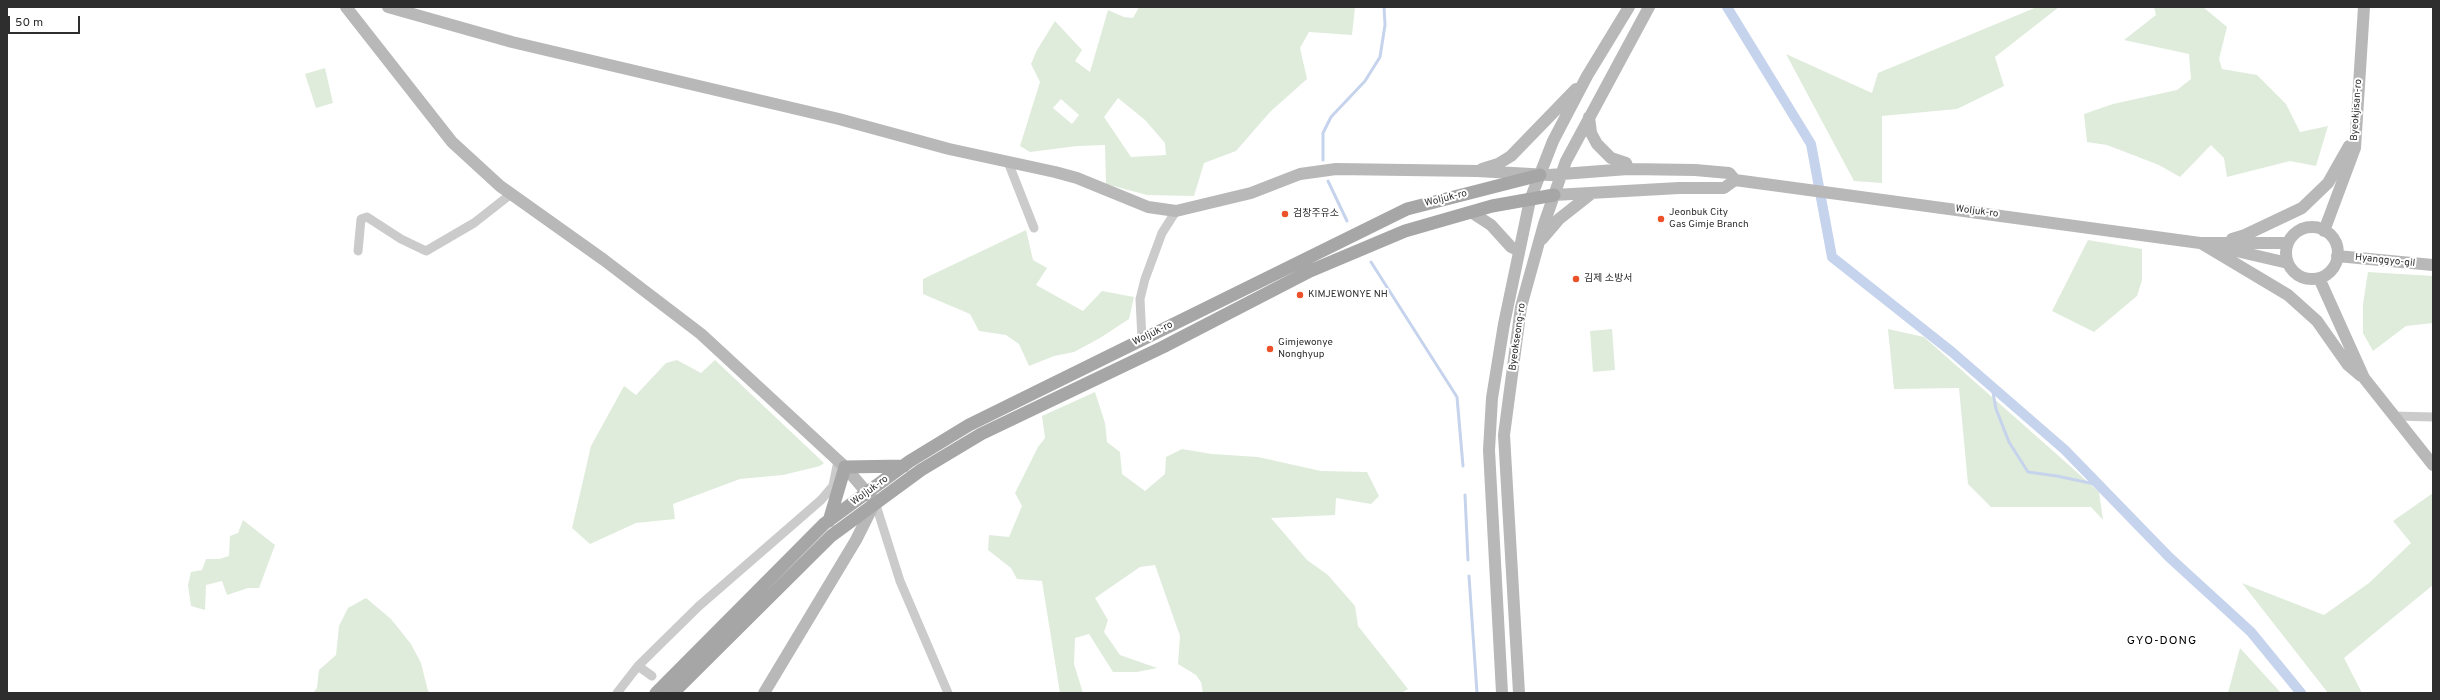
<!DOCTYPE html>
<html>
<head>
<meta charset="utf-8">
<style>
	body { margin:0 }
	#map { position:relative; width:2440px; height:700px; overflow:hidden; background:#fff; font-family:Overpass,sans-serif }
	canvas { display:block }
	.frame { position:absolute; inset:0; border:8px solid #2e2e2e; pointer-events:none }
	.scale { position:absolute; left:8px; top:16px; width:72px; height:18px; box-sizing:border-box; border:2px solid #2e2e2e; border-top:0; padding-left:5px; font-size:12px; line-height:14px; white-space:nowrap; color:#2e2e2e; -webkit-text-stroke:3px #fff; paint-order:stroke }
</style>
</head>
<body>
<div id="map">
<canvas width="2440" height="700"></canvas>
<div class="frame"></div>
<div class="scale">50 m</div>
</div>
<script>
const context = document.querySelector('canvas').getContext('2d');
context.lineJoin = 'round';
function fill(path, color) { context.fillStyle = color; context.fill(path, 'evenodd'); }
const toPath = rows => new Path2D(rows.map(r => 'M' + r).join(''));
function strokePath(path, color, width, dash) { context.strokeStyle = color; context.lineWidth = width; context.lineCap = dash ? 'butt' : 'round'; context.setLineDash(dash || []); context.stroke(path); }
function write(font, color, halo, rows, align = 'center') {
  context.font = font + ' Overpass,"Noto Sans KR",sans-serif'; context.lineWidth = 4; context.setLineDash([]); context.textBaseline = 'middle'; context.strokeStyle = halo; context.fillStyle = color; for (const [text, x, y, turn = 0] of rows) {
    context.save(); context.translate(x, y); context.rotate((+turn || 0) * Math.PI / 180); context.textAlign = isNaN(turn) ? turn : align; if (halo) context.strokeText(text, 0, 0); context.fillText(text, 0, 0); context.restore();
  }
}
const green = toPath([
	[1139,7,1355,7,1352,35,1309,32,1300,48,1307,79,1270,112,1236,151,1204,163,1194,196,1147,195,1106,184,1105,145,1077,146,1030,152,1020,146,1040,82,1031,64,1037,50,1055,21,1082,50,1075,61,1090,72,1108,10,1124,17,1133,18],
	[1118,98,1145,120,1165,143,1166,155,1131,157,1104,117],
	[1061,99,1079,115,1072,124,1053,108],
	[2037,7,2059,7,1995,57,2004,86,1957,109,1882,116,1882,183,1854,181,1786,54,1872,93,1878,73],
	[2154,7,2203,7,2227,27,2219,59,2222,69,2257,75,2286,104,2300,132,2328,126,2316,166,2290,161,2227,177,2224,158,2211,145,2180,177,2159,165,2107,145,2087,142,2084,114,2113,104,2177,90,2191,79,2189,54,2124,40,2156,15],
	[325,68,333,103,316,108,305,74],
	[1026,230,1033,260,1047,268,1036,285,1083,311,1102,291,1134,297,1129,319,1100,338,1074,352,1054,356,1029,366,1019,344,1006,335,979,331,970,314,923,294,923,279],
	[2088,240,2142,249,2142,280,2137,296,2094,332,2052,311],
	[2368,272,2433,276,2433,323,2406,326,2373,351,2363,333,2363,304],
	[1612,329,1615,370,1593,372,1590,331],
	[1888,329,1924,337,2052,450,2099,492,2103,520,2091,507,1991,507,1968,484,1959,388,1894,389],
	[677,360,701,373,715,360,824,463,820,466,783,475,740,479,673,504,675,519,636,523,590,544,572,528,591,446,624,386,636,395,666,363],
	[1095,392,1105,423,1107,442,1120,452,1122,474,1145,491,1165,474,1166,457,1182,449,1212,454,1258,457,1321,471,1367,472,1379,496,1371,504,1336,498,1335,515,1271,518,1307,560,1328,575,1355,606,1358,626,1408,689,1401,693,1203,693,1201,682,1196,675,1178,664,1180,636,1155,565,1140,567,1095,598,1108,620,1104,632,1120,655,1157,668,1137,672,1113,672,1089,634,1075,638,1074,664,1083,693,1060,693,1042,581,1017,579,1011,568,988,550,989,535,1009,537,1022,506,1015,493,1038,447,1045,438,1042,416],
	[2433,493,2433,585,2344,658,2362,693,2328,693,2242,583,2324,615,2369,583,2411,543,2393,521],
	[243,520,275,545,259,588,248,588,227,595,222,581,206,585,205,610,191,606,188,585,191,572,202,570,206,559,219,559,229,556,230,536,238,533],
	[366,598,391,619,411,644,421,663,428,691,431,693,313,693,317,688,319,670,336,655,339,626,348,608],
	[2240,648,2281,693,2228,693]
]);
const stream = toPath([
	[1323,160,1323,133,1331,117,1365,81,1380,57,1385,25,1384,7],
	[1328,181,1347,221],
	[1371,262,1457,397,1463,466],
	[1992,387,1996,409,2009,442,2028,472,2057,476,2099,485],
	[1465,495,1468,560],
	[1469,576,1477,693]
]);
const canal = toPath([
	[1727,7,1811,144,1832,257,1952,352,2065,450,2169,557,2251,632,2301,693]
]);
const street = toPath([
	[1008,162,1034,228],
	[358,251,361,219,367,217,401,239,426,251,474,223,511,194],
	[1142,339,1140,299,1145,279,1162,233,1176,211],
	[2394,416,2433,417],
	[875,502,900,581,948,693],
	[638,666,652,676],
	[617,693,638,666,699,606,821,500,833,486,838,461]
]);
const secondary = toPath([
	[346,7,452,142,500,186,604,260,701,334,845,467,875,502,856,540,764,693],
	[388,7,512,42,839,119,949,149,1055,172,1077,178,1148,207,1176,211,1251,193,1300,174,1336,169,1477,171,1549,175,1628,169,1695,170,1729,173,1735,180],
	[1589,117,1591,133,1597,144,1611,158,1626,163,1628,169],
	[1482,169,1498,164,1511,156,1576,89],
	[1554,195,1679,188,1724,188,1735,180,2200,243,2288,243],
	[1471,212,1491,225,1511,247,1519,251],
	'2286 253a26 26 0 1 1 52 0a26 26 0 1 1-52 0Z',
	[2324,231,2355,148,2364,7],
	[1542,239,1559,219,1592,193],
	[2232,239,2245,235,2302,208,2328,183,2349,146],
	[2201,243,2288,295,2317,321,2348,365,2361,376],
	[2219,247,2288,263],
	[2337,256,2433,265],
	[2319,278,2364,378,2433,465],
	[1502,693,1489,450,1492,398,1504,324,1530,200,1553,141,1587,76,1629,7],
	[1519,693,1504,435,1521,307,1544,224,1566,161,1649,7]
]);
const primary = toPath([
	[829,521,845,467,904,466],
	[656,693,824,524,910,461,969,425,1407,209,1540,175],
	[673,693,831,536,921,470,981,434,1163,347,1310,271,1405,231,1492,206,1554,195]
]);
const markers = [
	[1285,214,4,"#ec5129"],
	[1661,219,4,"#ec5129"],
	[1576,279,4,"#ec5129"],
	[1300,295,4,"#ec5129"],
	[1270,349,4,"#ec5129"]
];
const streetNames = [
	["Byeokjisan-ro",2357,110,-86],
	["Woljuk-ro",1446,199,-14],
	["Woljuk-ro",1977,212,7],
	["Hyanggyo-gil",2385,261,6],
	["Woljuk-ro",1153,334,-26],
	["Byeokseong-ro",1518,337,-82],
	["Woljuk-ro",870,491,-36]
];
const poiNames = [
	["Jeonbuk City",1669,213],
	["Gas Gimje Branch",1669,225],
	["검창주유소",1293,214],
	["김제 소방서",1584,279],
	["KIMJEWONYE NH",1308,295],
	["Gimjewonye",1278,343],
	["Nonghyup",1278,355]
];
const quarterNames = [
	["GYO-DONG",2162,642]
];
fill(green, '#dfecdb');
strokePath(stream, '#c6d3ed', 3);
strokePath(canal, '#c6d3ed', 10);
strokePath(street, '#cbcbcb', 9);
strokePath(secondary, '#b8b8b8', 12);
strokePath(primary, '#a6a6a6', 13);
for (const [x, y, r, color] of markers) { const dot = new Path2D(); dot.arc(x, y, r, 0, 2 * Math.PI); context.fillStyle = color; context.fill(dot); strokePath(dot, '#fff', 1.5); }
write('10px', '#2e2e2e', '#fff', streetNames);
write('10px', '#2e2e2e', '#fff', poiNames, 'left');
context.letterSpacing = '1px';
write('12px', '#000', '#fff', quarterNames);
context.letterSpacing = '0px';
</script>
</body>
</html>
